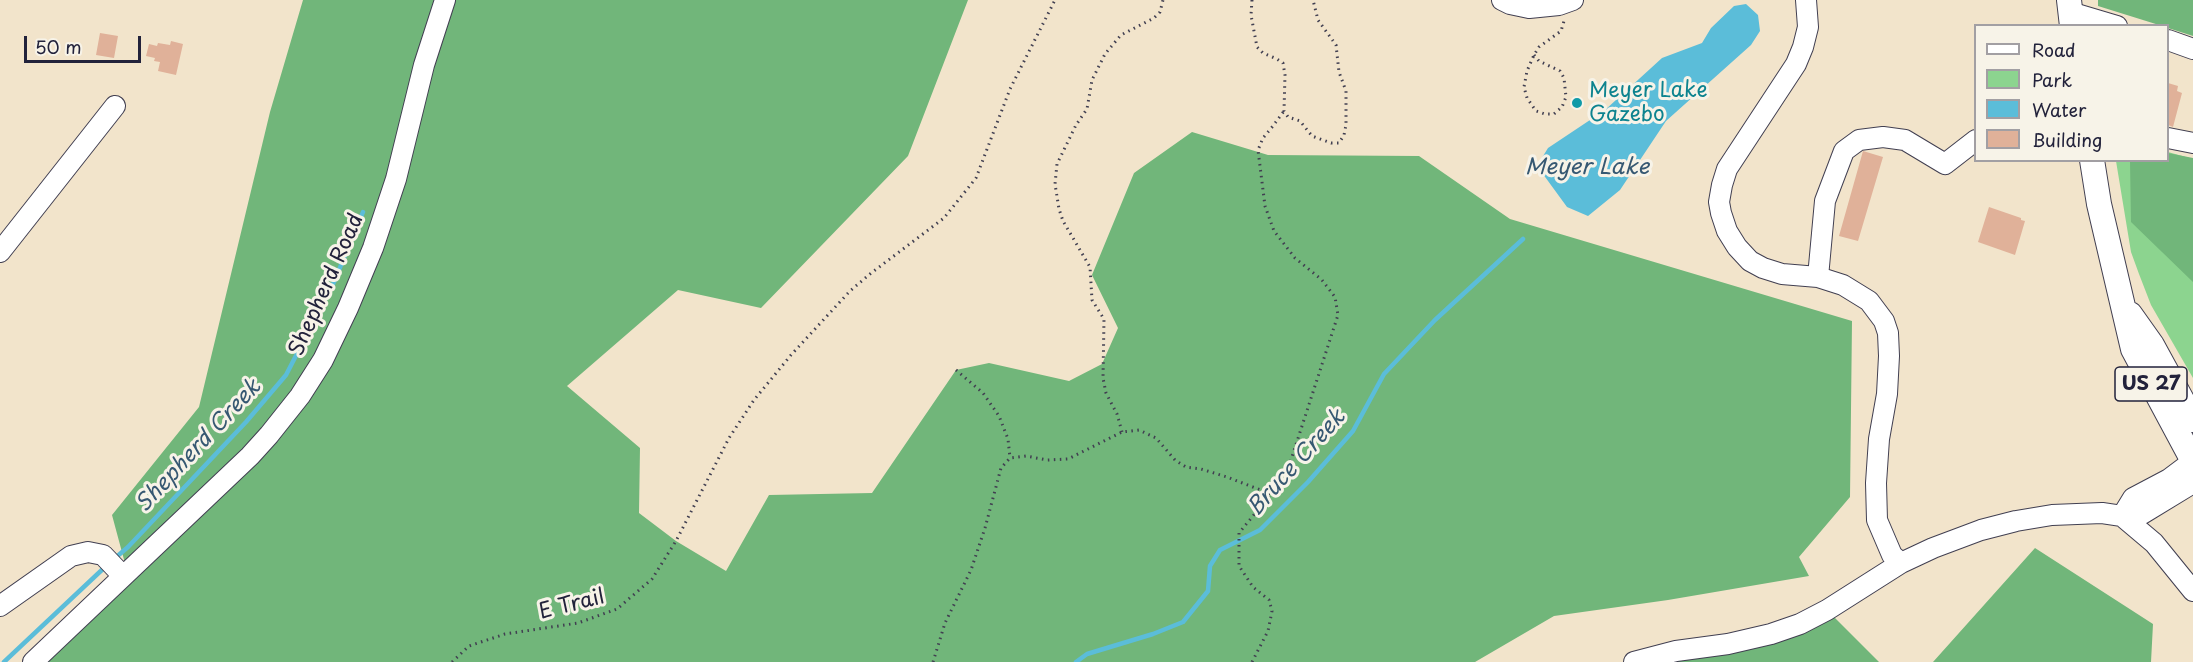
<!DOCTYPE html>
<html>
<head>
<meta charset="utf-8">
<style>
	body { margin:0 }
	#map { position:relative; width:2193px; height:662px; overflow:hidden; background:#f2e4cb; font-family:"Playpen Sans",sans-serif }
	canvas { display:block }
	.legend { position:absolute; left:1974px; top:24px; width:195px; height:138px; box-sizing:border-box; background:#f7f3e8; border:2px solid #a29fa3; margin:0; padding:8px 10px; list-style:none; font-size:18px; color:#22223b }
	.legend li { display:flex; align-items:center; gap:12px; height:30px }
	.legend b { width:30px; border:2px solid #a29fa3 }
	.scale { position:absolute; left:24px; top:36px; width:117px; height:27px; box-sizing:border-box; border:3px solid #22223b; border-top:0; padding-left:8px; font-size:18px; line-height:21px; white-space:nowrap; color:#22223b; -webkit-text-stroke:4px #f7f3e8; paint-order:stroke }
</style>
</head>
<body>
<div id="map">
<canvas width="2193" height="662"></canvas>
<ul class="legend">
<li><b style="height:8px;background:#fff"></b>Road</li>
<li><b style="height:16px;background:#8cd48f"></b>Park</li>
<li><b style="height:16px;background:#5bbdd9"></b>Water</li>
<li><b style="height:16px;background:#e0b199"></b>Building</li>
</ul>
<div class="scale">50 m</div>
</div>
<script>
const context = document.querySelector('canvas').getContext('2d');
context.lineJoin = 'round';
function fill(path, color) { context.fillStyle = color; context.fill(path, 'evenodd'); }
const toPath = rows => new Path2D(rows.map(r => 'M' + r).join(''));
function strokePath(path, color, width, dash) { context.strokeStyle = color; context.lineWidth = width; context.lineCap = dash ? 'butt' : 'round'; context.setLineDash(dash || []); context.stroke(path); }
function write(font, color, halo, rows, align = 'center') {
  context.font = font + ' "Playpen Sans",sans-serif'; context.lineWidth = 6; context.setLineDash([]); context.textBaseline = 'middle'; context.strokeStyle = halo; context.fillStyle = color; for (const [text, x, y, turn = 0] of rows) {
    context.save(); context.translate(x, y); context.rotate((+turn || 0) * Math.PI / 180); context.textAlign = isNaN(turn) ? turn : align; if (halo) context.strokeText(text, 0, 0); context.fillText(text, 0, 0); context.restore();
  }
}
const green = toPath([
	[2168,152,2193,159,2193,378,2151,305,2139,274,2131,252,2116,161,2168,160]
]);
const forest = toPath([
	[303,0,968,0,908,156,761,308,678,290,567,386,640,448,639,513,676,541,726,571,769,495,872,493,956,370,989,363,1069,381,1102,364,1118,328,1092,275,1134,173,1192,132,1268,155,1419,156,1510,219,1852,321,1850,497,1799,557,1809,576,1668,600,1554,616,1475,662,33,662,130,582,112,515,199,407,270,112],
	[2098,0,2193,0,2193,36,2168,28,2168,26,2159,25,2098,6],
	[2168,153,2193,158,2193,282,2131,222,2130,161,2168,160],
	[2035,548,2153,624,2151,662,1933,662],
	[1827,610,1879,662,1634,662]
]);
const water = toPath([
	[1746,4,1758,15,1760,31,1751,45,1666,121,1620,190,1588,216,1567,207,1540,170,1540,161,1548,148,1605,110,1662,58,1702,43,1711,28,1734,6]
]);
const stream = toPath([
	[114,559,128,547,246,422,286,375,334,282,363,212],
	[4,662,105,567],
	[1076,662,1087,654,1153,634,1183,622,1208,591,1210,566,1220,550,1260,530,1308,482,1353,431,1384,374,1435,320,1523,239]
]);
const building = toPath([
	[100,33,118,36,114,58,96,55],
	[171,41,183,44,176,75,158,71,160,62,154,61,155,58,146,56,149,44,157,46,158,43,170,45],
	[2168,83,2178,86,2177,91,2182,93,2173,127,2168,125],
	[1863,151,1883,157,1858,241,1839,236],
	[1989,207,2021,218,2021,220,2025,221,2015,255,1978,242]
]);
const path = toPath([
	[1252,0,1251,15,1257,47,1263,53,1277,59,1283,63,1285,75,1284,111,1288,117,1300,121,1312,136,1331,143,1339,143,1344,135,1346,125,1346,91,1339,72,1336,45,1318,20,1313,0],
	[1534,55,1539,61,1560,71,1564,78,1566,97,1562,107,1554,114,1545,114,1536,111,1527,98,1524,87,1527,71,1534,55,1539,47,1561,31,1564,21],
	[956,370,983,393,999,416,1008,439,1010,458],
	[1122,432,1117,414,1106,393,1103,378,1104,319,1092,300,1090,267,1063,221,1059,209,1055,184,1057,164,1076,125,1087,109,1092,80,1105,54,1121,35,1154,18,1160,12,1163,0],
	[452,662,469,646,505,634,578,623,617,609,652,579,676,541,729,438,754,400,791,355,850,291,870,274,944,218,976,178,1010,89,1055,0],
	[933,662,945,623,971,570,985,528,1001,468,1010,458,1026,456,1047,460,1068,459,1122,432,1139,430,1156,438,1175,460,1186,467,1201,469,1227,477,1271,494],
	[1252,662,1268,631,1272,611,1269,600,1253,587,1239,566,1239,533,1271,494,1290,463,1338,315,1335,297,1322,280,1295,258,1274,231,1265,206,1258,150,1263,138,1273,126,1284,111]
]);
const minor = toPath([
	[1502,0,1510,4,1529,8,1559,5,1573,0],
	[1806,0,1808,27,1803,47,1796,64,1727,169,1722,185,1719,202,1721,213,1727,231,1737,247,1750,261,1763,268,1782,274,1818,277,1843,285,1869,301,1884,321,1888,333,1889,356,1887,394,1879,439,1876,483,1877,520,1892,555,1901,563],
	[2070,12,2117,26],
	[2168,40,2193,49],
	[2168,138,2193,143],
	[0,252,115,106],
	[1818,277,1825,201,1844,151,1859,140,1883,137,1905,140,1945,164,1976,140],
	[2122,516,2154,543,2193,591],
	[2122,516,2133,498,2169,479,2193,461],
	[0,606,71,556,88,552,103,555,123,576],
	[33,662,250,456,269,435,300,396,323,360,348,308,373,248,396,179,424,65,445,0],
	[1634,662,1676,651,1728,644,1771,634,1800,624,1827,610,1901,563,1933,548,1981,530,2016,521,2052,515,2102,513,2122,516,2142,514,2193,483]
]);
const major = toPath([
	[2069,0,2072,26],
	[2092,160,2099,204,2133,349,2193,461],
	[2130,314,2152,345,2193,420]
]);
const markers = [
	[1577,103,6,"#0f9aa8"]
];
const shields = [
	[2151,384,72]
];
const shieldNames = [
	["US 27",2151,384]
];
const cultureNames = [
	["Meyer Lake",1589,91],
	["Gazebo",1589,115]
];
const streetNames = [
	["Shepherd Road",327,285,-66],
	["E Trail",572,605,-14]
];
const waterNames = [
	["Meyer Lake",1587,168],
	["Shepherd Creek",199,446,-47],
	["Bruce Creek",1297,463,-48]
];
fill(green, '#8cd48f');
fill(forest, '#71b67a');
fill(water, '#5bbdd9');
strokePath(stream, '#5bbdd9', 4.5);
fill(building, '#e0b199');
strokePath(minor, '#413f51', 22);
strokePath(major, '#413f51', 26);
strokePath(path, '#413f51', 3, [1.5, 4.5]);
strokePath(minor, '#fff', 20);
strokePath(major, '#fff', 24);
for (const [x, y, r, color] of markers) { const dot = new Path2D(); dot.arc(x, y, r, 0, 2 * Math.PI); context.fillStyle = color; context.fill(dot); strokePath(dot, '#f7f3e8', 2); }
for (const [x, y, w] of shields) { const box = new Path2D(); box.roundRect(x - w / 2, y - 17, w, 34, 4.5); context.fillStyle = '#f7f3e8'; context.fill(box); strokePath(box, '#22223b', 1.5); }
write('bold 20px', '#22223b', null, shieldNames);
write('21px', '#0d838f', '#f7f3e8', cultureNames, 'left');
write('21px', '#22223b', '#f7f3e8', streetNames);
write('italic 22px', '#365872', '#f7f3e8', waterNames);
</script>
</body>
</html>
